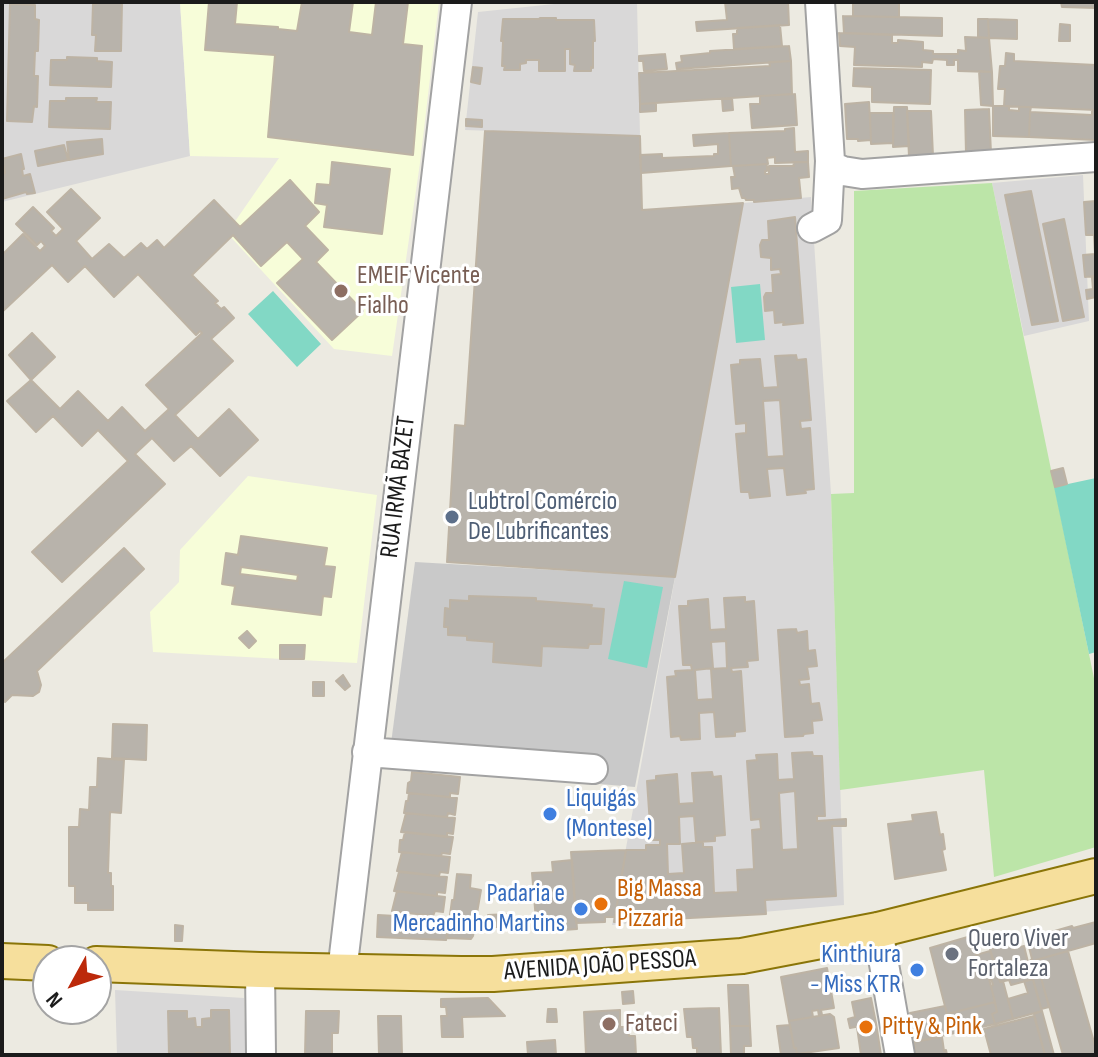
<!DOCTYPE html>
<html>
<head>
<meta charset="utf-8">
<style>
	body { margin:0 }
	#map { position:relative; width:1098px; height:1057px; overflow:hidden; background:#eceae1; font-family:"Sofia Sans Condensed",sans-serif }
	canvas { display:block }
	.frame { position:absolute; inset:0; border:4px solid #1b1b1b; pointer-events:none }
	.north { position:absolute; left:32px; top:945px; width:80px; height:80px; box-sizing:border-box; background:#fff; border:2px solid #a4a4a4; border-radius:50%; rotate:230deg; font-size:22px; font-weight:700; line-height:32px; text-align:center; color:#1b1b1b }
	.north::after { content:''; display:block; margin:auto; width:28px; height:36px; background:#bc290a; clip-path:polygon(50% 0,100% 100%,50% 72%,0 100%) }
</style>
</head>
<body>
<div id="map">
<canvas width="1098" height="1057"></canvas>
<div class="frame"></div>
<div class="north">N</div>
</div>
<script>
const context = document.querySelector('canvas').getContext('2d');
context.lineJoin = 'round';
function fill(path, color) { context.fillStyle = color; context.fill(path, 'evenodd'); }
const toPath = rows => new Path2D(rows.map(r => 'M' + r).join(''));
function strokePath(path, color, width, dash) { context.strokeStyle = color; context.lineWidth = width; context.lineCap = dash ? 'butt' : 'round'; context.setLineDash(dash || []); context.stroke(path); }
function write(font, color, halo, rows, align = 'center') {
  context.font = font + ' "Sofia Sans Condensed",sans-serif'; context.lineWidth = 6; context.setLineDash([]); context.textBaseline = 'middle'; context.strokeStyle = halo; context.fillStyle = color; for (const [text, x, y, turn = 0] of rows) {
    context.save(); context.translate(x, y); context.rotate((+turn || 0) * Math.PI / 180); context.textAlign = isNaN(turn) ? turn : align; if (halo) context.strokeText(text, 0, 0); context.fillText(text, 0, 0); context.restore();
  }
}
const residential = toPath([
	[2,2,180,2,190,156,2,202],
	[573,2,637,2,640,136,465,130,478,12],
	[1083,175,1089,321,1024,336,992,183],
	[811,197,831,494,844,905,612,925,743,203],
	[115,990,244,998,246,1055,117,1055]
]);
const education = toPath([
	[180,2,439,2,420,163,392,356,334,349,227,233,279,158,190,156],
	[248,476,377,495,357,663,153,652,150,612,179,582,180,550]
]);
const religious = toPath([
	[415,562,675,577,635,787,388,766]
]);
const grass = toPath([
	[992,183,1096,688,1096,847,994,877,984,770,840,790,831,494,854,493,854,191]
]);
const pitch = toPath([
	[760,284,765,340,736,343,731,287],
	[273,291,321,344,297,367,248,314],
	[1096,478,1096,652,1089,654,1054,487],
	[624,581,663,587,647,668,608,659]
]);
const building = toPath([
	[97,2,122,2,121,51,95,51,96,35,92,35,93,4,96,4,97,2],
	[209,2,237,2,235,24,278,27,278,29,297,31,302,2,353,2,349,32,372,35,376,2,408,2,403,44,422,46,413,155,268,137,275,55,205,50,209,2],
	[725,2,788,2,789,25,697,31,696,22,727,20,725,2],
	[853,2,899,2,899,17,853,16,853,2],
	[1061,2,1096,2,1096,8,1062,7,1061,2],
	[10,4,35,5,35,19,39,20,38,51,35,51,34,76,38,76,37,107,34,106,32,122,7,121,10,4],
	[843,16,942,18,942,36,844,33,843,16],
	[540,18,556,18,556,20,594,20,595,41,593,41,593,68,591,67,591,71,574,71,575,65,570,64,570,49,565,49,565,71,539,71,539,60,526,60,526,63,520,64,520,70,504,70,505,66,502,66,503,41,501,41,503,19,539,19,540,18],
	[978,19,988,19,989,38,978,37,978,19],
	[988,19,1017,20,1017,39,989,38,988,19],
	[1060,24,1070,25,1070,41,1059,41,1060,24],
	[780,25,782,46,734,49,733,34,737,34,737,28,780,25],
	[839,33,892,35,892,43,898,43,898,40,923,42,923,50,933,51,933,54,958,54,958,50,966,51,965,37,989,38,992,72,958,71,958,60,954,60,954,65,947,65,947,60,933,59,932,63,922,62,922,67,854,65,855,47,840,46,839,33],
	[789,46,791,61,677,69,676,63,682,62,681,56,710,53,710,51,789,46],
	[1006,53,1014,54,1014,61,1096,65,1096,110,1004,106,1005,89,998,89,1000,66,1005,66,1006,53],
	[665,54,667,69,644,71,643,61,639,61,639,56,665,54],
	[67,57,97,58,97,61,112,62,111,87,50,85,51,60,67,60,67,57],
	[791,61,792,94,640,104,639,73,770,66,769,62,791,61],
	[473,67,482,68,480,84,471,82,473,67],
	[854,68,931,70,930,104,872,102,872,87,853,86,854,68],
	[979,71,992,72,993,106,981,105,979,71],
	[795,94,797,125,752,128,750,104,760,104,760,96,795,94],
	[66,98,97,98,96,102,111,102,110,129,49,127,50,101,66,101,66,98],
	[732,98,733,110,723,111,722,99,732,98],
	[869,102,871,140,858,141,858,139,847,139,845,104,869,102],
	[656,103,656,111,640,112,640,104,656,103],
	[993,106,1009,106,1009,110,1019,111,1019,107,1031,107,1030,112,1029,137,993,136,993,106],
	[894,107,907,107,909,146,893,147,894,107],
	[989,109,991,153,966,154,965,110,989,109],
	[1092,110,1096,110,1096,140,1029,137,1030,112,1092,115,1092,110],
	[907,111,931,111,933,156,909,157,907,111],
	[870,113,893,113,893,143,871,144,870,113],
	[466,119,482,120,482,127,466,126,466,119],
	[794,128,795,152,808,151,808,162,775,163,775,157,767,158,768,164,731,166,729,133,785,131,785,129,794,128],
	[485,131,640,136,642,210,743,203,675,577,447,562,455,425,465,426,485,131],
	[729,133,731,166,641,173,640,155,662,154,662,158,714,156,714,154,718,154,718,144,694,146,693,135,729,133],
	[102,139,103,154,69,160,67,142,102,139],
	[64,145,68,160,38,166,35,151,64,145],
	[21,154,24,169,22,169,23,176,30,174,35,193,27,194,26,192,2,199,2,174,5,173,2,159,21,154],
	[332,162,390,169,382,234,324,227,327,205,315,203,317,184,330,185,332,162],
	[793,162,808,162,809,177,799,178,801,198,754,202,754,200,746,200,745,198,742,198,739,188,732,189,731,177,735,177,733,166,767,164,767,171,765,171,765,174,769,174,769,166,794,166,793,162],
	[290,180,319,212,305,226,328,250,316,262,363,311,332,340,277,283,303,259,287,242,261,266,233,235,192,275,218,301,215,303,221,309,224,307,234,318,211,339,233,361,175,415,198,439,229,409,258,440,220,476,191,446,174,461,152,438,135,454,165,484,62,582,32,552,128,461,98,430,82,446,53,416,36,432,7,401,31,380,60,409,78,391,108,421,122,407,145,431,169,409,146,385,202,333,200,331,196,335,138,274,114,297,85,266,68,282,52,265,2,312,2,255,23,234,40,251,45,246,41,241,37,245,16,224,33,207,54,228,51,231,56,236,63,229,47,212,71,189,100,218,76,241,92,259,109,244,124,258,141,243,147,249,157,240,164,248,214,200,240,227,290,180],
	[1031,191,1058,321,1032,325,1005,195,1031,191],
	[1096,201,1096,254,1095,254,1094,235,1086,235,1084,202,1096,201],
	[795,217,803,323,783,325,784,322,775,323,774,310,765,311,764,297,766,293,773,293,772,275,781,274,780,269,771,270,771,258,761,257,760,245,762,240,769,240,768,221,795,217],
	[1064,219,1084,317,1063,321,1043,224,1064,219],
	[1095,254,1096,276,1085,277,1083,255,1095,254],
	[1092,278,1096,278,1096,297,1087,299,1086,290,1093,289,1092,278],
	[32,333,55,357,31,380,9,355,32,333],
	[796,355,797,360,806,359,811,420,800,421,801,429,810,428,814,489,805,490,806,493,787,495,784,468,767,469,770,496,750,498,749,492,741,492,736,434,746,433,746,423,736,424,731,365,740,364,740,360,760,359,763,388,778,387,775,356,796,355],
	[780,400,784,456,767,457,763,401,780,400],
	[1063,468,1067,484,1055,487,1051,471,1063,468],
	[241,536,327,548,324,566,335,567,331,597,323,596,321,615,232,604,235,586,222,584,226,553,238,555,241,536],
	[241,567,298,575,297,581,240,574,241,567],
	[124,548,144,569,37,671,41,685,39,692,33,696,12,695,5,702,2,698,2,663,124,548],
	[469,596,536,598,536,601,592,605,591,608,604,609,601,644,589,644,588,648,542,646,541,666,493,662,494,642,467,640,467,636,448,635,448,627,444,627,445,608,450,609,450,600,469,601,469,596],
	[745,597,745,602,754,601,758,660,747,661,748,667,731,668,732,672,741,671,745,731,735,732,735,736,716,737,714,712,699,713,700,739,681,740,680,736,671,737,667,677,676,676,675,671,692,670,691,665,683,665,679,606,688,606,688,601,708,599,710,630,726,629,724,598,745,597],
	[726,641,727,668,711,669,713,699,697,700,695,670,713,668,711,642,726,641],
	[796,629,797,633,807,631,808,651,815,650,817,666,807,667,809,679,799,680,800,685,809,684,811,704,819,703,822,720,812,721,813,733,804,734,803,736,785,737,778,630,796,629],
	[247,631,256,641,249,648,239,638,247,631],
	[280,645,305,645,304,659,280,659,280,645],
	[343,675,350,686,345,690,336,681,343,675],
	[313,682,324,682,324,696,313,696,313,682],
	[113,724,147,725,146,760,112,758,113,724],
	[812,752,813,756,822,756,825,816,817,816,817,821,846,819,846,826,832,826,836,896,765,900,766,914,671,919,671,914,641,915,641,921,614,922,626,850,646,850,646,845,660,845,660,840,651,840,647,781,656,780,656,776,677,774,679,804,694,803,692,773,712,772,713,777,721,776,725,835,715,836,715,841,696,842,694,816,679,817,680,844,667,844,668,874,684,873,682,844,703,842,703,847,712,847,714,893,738,892,737,870,754,869,752,830,761,829,760,819,751,820,747,761,757,760,756,755,777,754,778,780,794,779,792,753,812,752],
	[795,791,798,849,782,850,779,793,795,791],
	[98,758,124,760,121,813,110,812,108,873,111,873,111,886,113,886,113,910,88,910,88,903,75,903,75,886,69,886,69,827,79,827,80,809,89,810,90,787,97,787,98,758],
	[412,772,460,777,458,794,450,793,450,797,407,793,408,783,411,781,412,772],
	[409,793,457,798,455,815,448,813,447,817,404,813,406,801,408,801,409,793],
	[936,812,940,835,943,834,945,849,942,850,946,870,895,879,888,824,913,821,912,815,936,812],
	[406,813,455,818,453,834,447,833,447,837,401,832,406,813],
	[405,832,453,837,450,854,442,853,441,856,399,852,400,840,403,840,405,832],
	[626,850,615,917,605,917,605,922,576,923,571,852,626,850],
	[402,852,450,857,448,873,440,872,439,876,397,871,402,852],
	[572,860,577,929,537,932,532,873,553,872,552,862,572,860],
	[399,872,447,877,445,893,437,892,437,896,394,891,399,872],
	[457,874,471,875,470,888,481,890,473,936,471,939,447,938,452,900,454,900,457,874],
	[397,891,445,897,443,912,435,911,433,916,392,911,397,891],
	[510,914,510,927,488,927,488,915,510,914],
	[378,915,449,919,446,940,377,937,378,915],
	[1096,922,1096,943,1036,960,1049,1007,1041,1009,1028,962,1032,959,1027,939,1072,926,1073,928,1096,922],
	[175,925,183,926,182,941,175,941,175,925],
	[971,936,981,972,987,971,995,1002,947,1014,930,948,971,936],
	[1006,944,1007,947,1012,945,1013,949,1024,946,1028,962,1025,962,1027,968,1030,968,1033,979,1011,985,1009,980,1000,982,990,949,1006,944],
	[990,951,1000,982,1003,981,1013,1019,995,1024,992,1014,997,1012,991,986,993,985,988,970,981,972,976,955,990,951],
	[1068,951,1096,1049,1096,1055,1063,1055,1036,960,1068,951],
	[827,968,834,1008,821,1010,822,1015,819,1016,818,1010,812,1011,813,1017,789,1021,781,977,827,968],
	[1033,979,1042,1011,1013,1019,1008,999,1028,993,1024,981,1033,979],
	[728,985,748,985,750,1026,730,1026,728,985],
	[633,991,634,1003,623,1004,622,992,633,991],
	[488,998,505,1016,462,1017,463,1037,442,1037,441,1016,447,1016,446,1007,441,1007,441,999,488,998],
	[871,998,876,1023,850,1028,848,1019,855,1017,852,1002,871,998],
	[995,1002,997,1012,992,1014,995,1024,914,1042,910,1013,945,1006,947,1014,995,1002],
	[719,1008,721,1055,697,1055,697,1048,693,1048,692,1037,687,1037,684,1009,719,1008],
	[548,1009,556,1009,557,1022,547,1022,548,1009],
	[211,1010,229,1010,230,1055,203,1055,203,1053,196,1053,196,1055,169,1055,168,1011,187,1011,187,1019,195,1018,196,1027,202,1027,202,1019,211,1018,211,1010],
	[620,1010,620,1027,628,1027,629,1036,635,1036,636,1055,586,1055,584,1012,620,1010],
	[306,1011,339,1011,338,1033,332,1033,332,1055,305,1055,306,1011],
	[1042,1011,1054,1055,1045,1055,1034,1014,1042,1011],
	[830,1014,834,1017,839,1048,797,1054,796,1048,794,1048,789,1021,830,1014],
	[378,1016,401,1016,402,1055,379,1055,378,1016],
	[1034,1016,1045,1055,991,1055,984,1029,1034,1016],
	[876,1023,881,1055,861,1055,857,1027,876,1023],
	[790,1025,794,1048,796,1048,797,1055,781,1055,777,1026,790,1025],
	[730,1026,750,1026,751,1046,744,1046,744,1055,731,1055,730,1026],
	[942,1037,944,1051,946,1050,947,1055,916,1055,914,1042,942,1037],
	[555,1040,556,1055,528,1055,527,1042,555,1040]
]);
const minor = toPath([
	[820,2,830,161,834,167,843,171,862,174,1096,157],
	[812,228,827,220,830,161],
	[367,752,593,769],
	[878,930,900,1055],
	[260,970,261,1055],
	[342,972,457,2]
]);
const major = toPath([
	[2,961,48,963],
	[96,964,260,970,461,974,493,974,742,956,878,930,1096,876]
]);
const markers = [
	[341,291,8,"#8d6e63"],
	[452,517,8,"#5c6f8a"],
	[550,814,8,"#3f7fe0"],
	[601,904,8,"#e8710a"],
	[581,909,8,"#3f7fe0"],
	[952,954,8,"#6b7280"],
	[917,970,8,"#3f7fe0"],
	[609,1024,8,"#8d6e63"],
	[866,1027,8,"#e8710a"]
];
const educationNames = [
	["EMEIF Vicente",357,276],
	["Fialho",357,306],
	["Fateci",625,1024]
];
const streetNames = [
	["RUA IRMÃ BAZET",399,487,-83],
	["AVENIDA JOÃO PESSOA",600,966,-4]
];
const serviceNames = [
	["Lubtrol Comércio",468,502],
	["De Lubrificantes",468,532]
];
const shopNames = [
	["Liquigás",566,799,"left"],
	["(Montese)",566,829,"left"],
	["Padaria e",565,894],
	["Mercadinho Martins",565,924],
	["Kinthiura",901,955],
	["- Miss KTR",901,985]
];
const foodNames = [
	["Big Massa",617,889],
	["Pizzaria",617,919],
	["Pitty & Pink",882,1027]
];
const worshipNames = [
	["Quero Viver",968,939],
	["Fortaleza",968,969]
];
fill(residential, '#d9d8d8');
fill(education, '#f7fdd9');
fill(religious, '#c9c9c9');
fill(grass, '#bce5a8');
fill(pitch, '#82d8c5');
fill(building, '#b8b3ab');
strokePath(building, '#bdb3a4', 2);
strokePath(minor, '#a2a2a2', 32);
strokePath(major, '#8a7508', 38);
strokePath(minor, '#fff', 28);
strokePath(major, '#f6df9c', 34);
for (const [x, y, r, color] of markers) { const dot = new Path2D(); dot.arc(x, y, r, 0, 2 * Math.PI); context.fillStyle = color; context.fill(dot); strokePath(dot, '#fff', 3); }
write('26px', '#785e54', '#fff', educationNames, 'left');
write('26px', '#1b1b1b', '#fff', streetNames);
write('26px', '#4e5e75', '#fff', serviceNames, 'left');
write('26px', '#366cbe', '#fff', shopNames, 'right');
write('26px', '#c56008', '#fff', foodNames, 'left');
write('26px', '#5b616d', '#fff', worshipNames, 'left');
</script>
</body>
</html>
